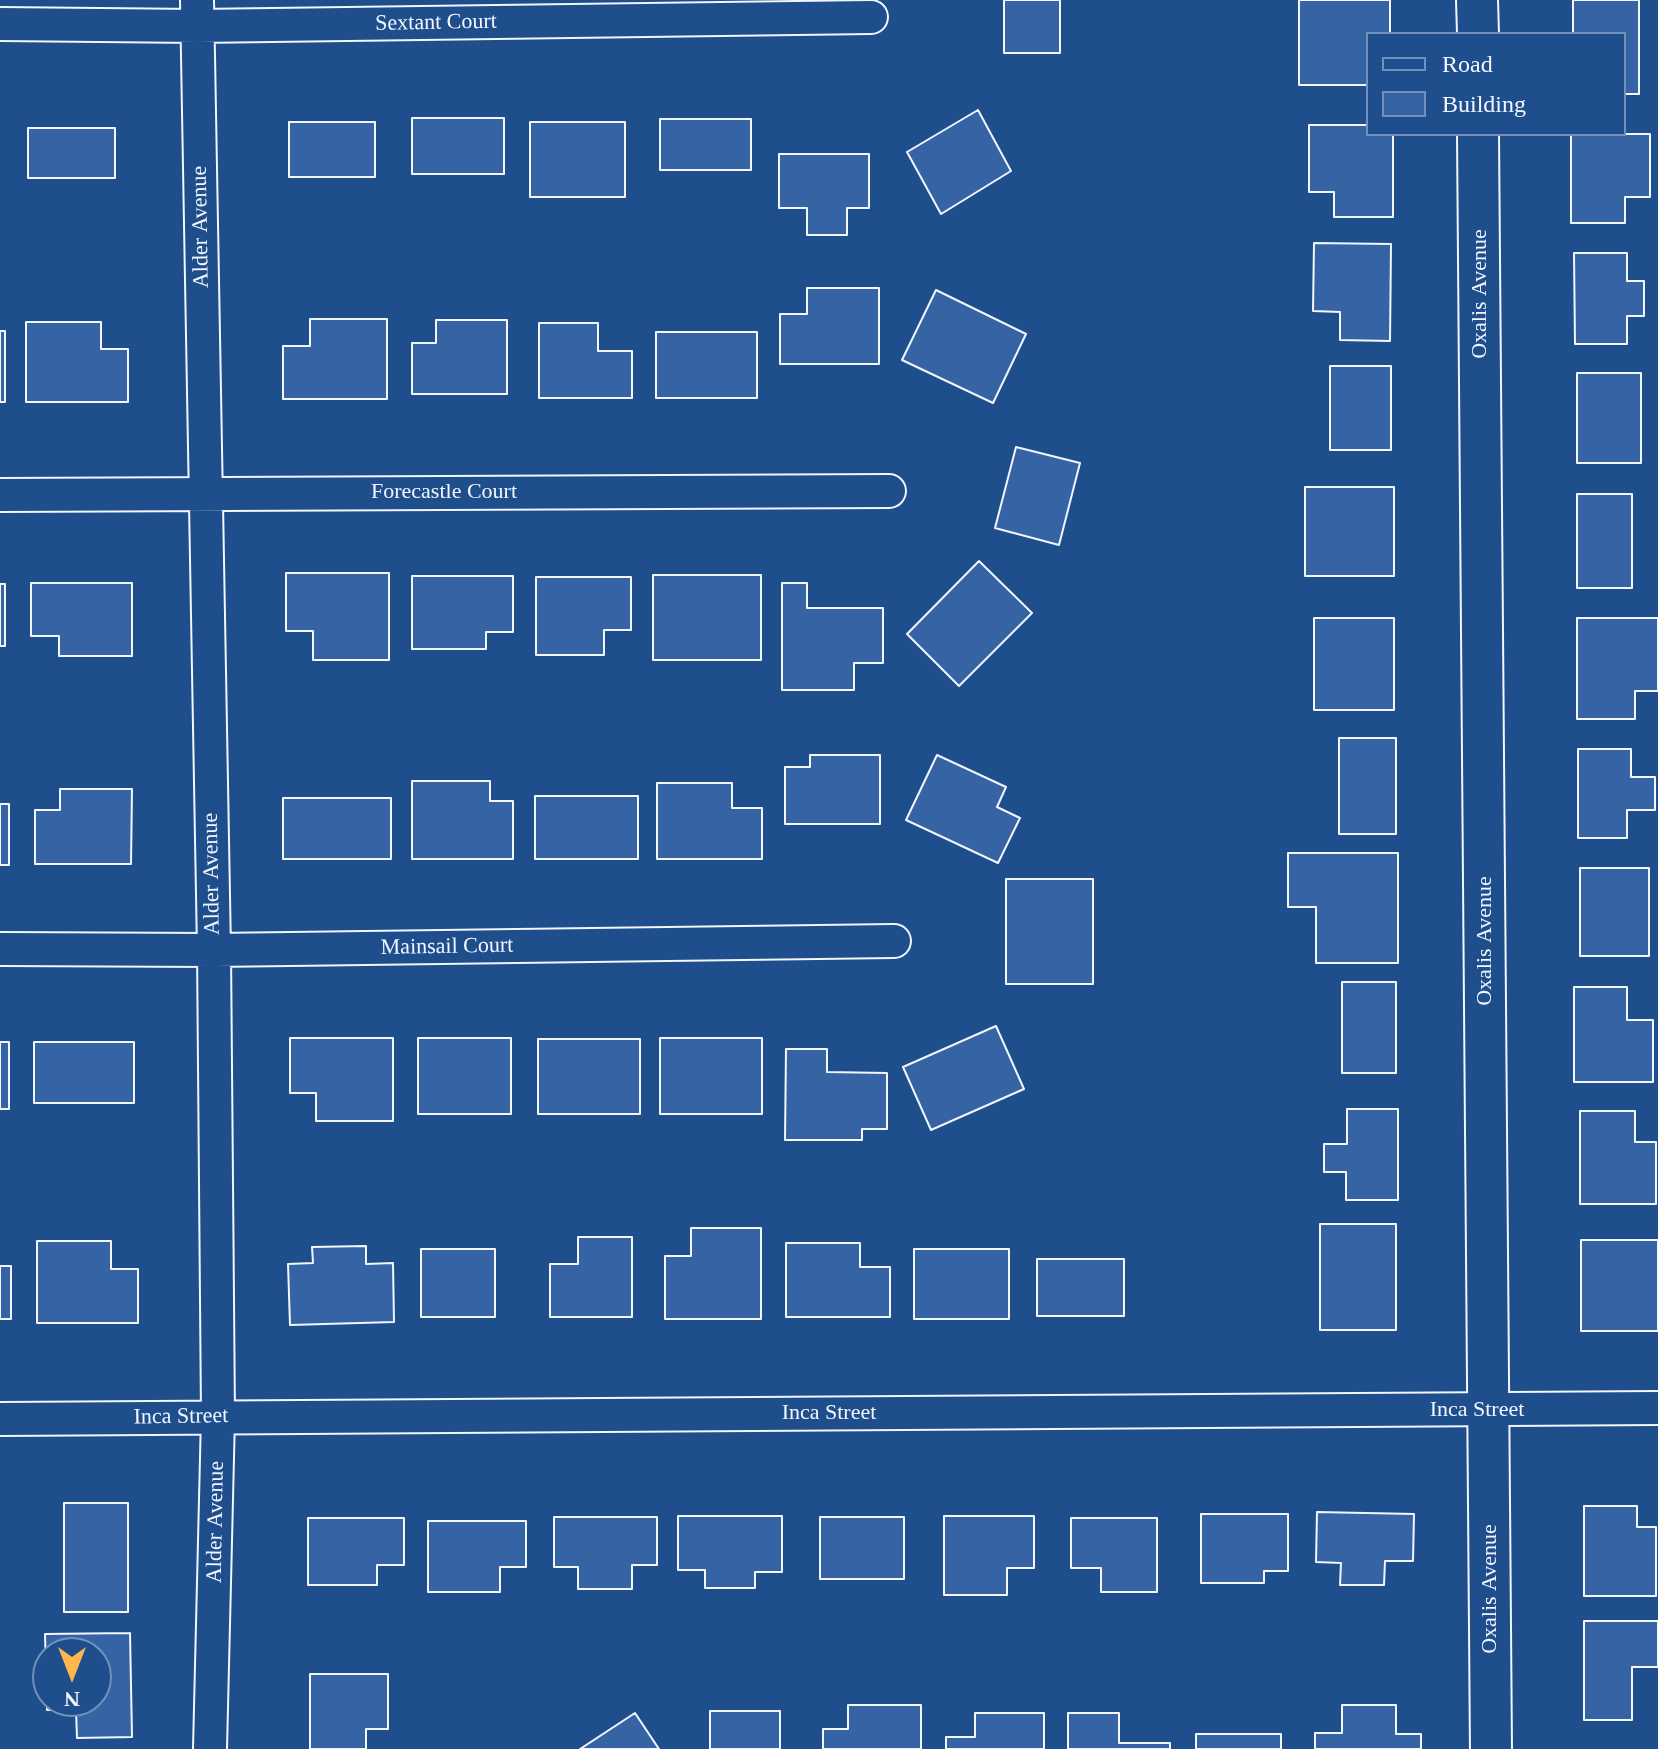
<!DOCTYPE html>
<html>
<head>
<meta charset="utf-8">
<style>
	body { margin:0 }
	#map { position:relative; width:1658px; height:1749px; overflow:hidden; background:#1f4e8c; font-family:Georgia,serif }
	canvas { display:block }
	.legend { position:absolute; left:1366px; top:32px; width:260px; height:104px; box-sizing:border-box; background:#1f4e8c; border:2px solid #7391ba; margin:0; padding:10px 14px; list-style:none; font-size:24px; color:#f2f6ff }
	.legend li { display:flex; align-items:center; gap:16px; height:40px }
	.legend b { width:40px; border:2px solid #7391ba }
	.north { position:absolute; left:32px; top:1637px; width:80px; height:80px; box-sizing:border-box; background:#1f4e8c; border:2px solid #7391ba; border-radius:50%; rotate:180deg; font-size:22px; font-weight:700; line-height:32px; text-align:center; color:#f2f6ff }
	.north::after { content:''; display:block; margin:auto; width:28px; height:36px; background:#ffb74d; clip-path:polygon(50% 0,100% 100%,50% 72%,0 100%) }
</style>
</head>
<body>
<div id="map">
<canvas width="1658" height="1749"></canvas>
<ul class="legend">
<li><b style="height:10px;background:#1f4e8c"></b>Road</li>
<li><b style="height:22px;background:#3563a3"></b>Building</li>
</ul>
<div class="north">N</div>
</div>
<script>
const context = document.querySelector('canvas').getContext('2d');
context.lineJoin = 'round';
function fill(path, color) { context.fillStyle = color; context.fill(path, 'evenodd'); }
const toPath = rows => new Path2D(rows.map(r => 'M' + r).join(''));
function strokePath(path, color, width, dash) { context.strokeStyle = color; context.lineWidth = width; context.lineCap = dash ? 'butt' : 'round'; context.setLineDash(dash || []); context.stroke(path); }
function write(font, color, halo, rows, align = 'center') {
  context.font = font + ' Georgia,serif'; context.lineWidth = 6; context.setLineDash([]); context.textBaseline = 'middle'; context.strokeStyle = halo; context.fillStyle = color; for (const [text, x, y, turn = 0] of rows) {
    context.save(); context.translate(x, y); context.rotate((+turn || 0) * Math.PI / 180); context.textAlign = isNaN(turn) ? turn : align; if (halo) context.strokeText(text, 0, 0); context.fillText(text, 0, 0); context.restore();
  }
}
const building = toPath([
	[1004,0,1060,0,1060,53,1004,53,1004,0],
	[1299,0,1390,0,1390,34,1368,34,1368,85,1299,85,1299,0],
	[1573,0,1639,0,1639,94,1624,94,1624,34,1573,34,1573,0],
	[978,110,1011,171,941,214,907,152,978,110],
	[412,118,504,118,504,174,412,174,412,118],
	[660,119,751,119,751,170,660,170,660,119],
	[289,122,375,122,375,177,289,177,289,122],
	[530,122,625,122,625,197,530,197,530,122],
	[1309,125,1368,125,1368,134,1393,134,1393,217,1334,217,1334,192,1309,192,1309,125],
	[28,128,115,128,115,178,28,178,28,128],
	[1571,134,1650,134,1650,197,1625,197,1625,223,1571,223,1571,134],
	[779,154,869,154,869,208,847,208,847,235,807,235,807,208,779,208,779,154],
	[1314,243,1391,244,1390,341,1340,340,1340,312,1313,311,1314,243],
	[1574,253,1627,253,1627,281,1644,281,1644,316,1627,316,1627,344,1575,344,1574,253],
	[807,288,879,288,879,364,780,364,780,314,807,314,807,288],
	[936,290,1026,334,993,403,902,360,936,290],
	[310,319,387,319,387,399,283,399,283,346,310,346,310,319],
	[436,320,507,320,507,394,412,394,412,343,436,343,436,320],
	[26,322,101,322,101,349,128,349,128,402,26,402,26,322],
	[539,323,598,323,598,351,632,351,632,398,539,398,539,323],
	[0,331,5,331,5,402,0,402,0,331],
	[656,332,757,332,757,398,656,398,656,332],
	[1330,366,1391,366,1391,450,1330,450,1330,366],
	[1577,373,1641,373,1641,463,1577,463,1577,373],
	[1016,447,1080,463,1059,545,995,528,1016,447],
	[1305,487,1394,487,1394,576,1305,576,1305,487],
	[1577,494,1632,494,1632,588,1577,588,1577,494],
	[979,561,1032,613,959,686,907,634,979,561],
	[286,573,389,573,389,660,313,660,313,631,286,631,286,573],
	[653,575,761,575,761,660,653,660,653,575],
	[412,576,513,576,513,632,486,632,486,649,412,649,412,576],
	[536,577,631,577,631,630,604,630,604,655,536,655,536,577],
	[31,583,132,583,132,656,59,656,59,636,31,636,31,583],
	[782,583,807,583,807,608,883,608,883,663,854,663,854,690,782,690,782,583],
	[0,584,5,584,5,646,0,646,0,584],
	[1314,618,1394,618,1394,710,1314,710,1314,618],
	[1577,618,1658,618,1658,691,1635,691,1635,719,1577,719,1577,618],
	[1339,738,1396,738,1396,834,1339,834,1339,738],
	[1578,749,1631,749,1631,777,1655,777,1655,810,1627,810,1627,838,1578,838,1578,749],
	[810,755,880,755,880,824,785,824,785,767,810,767,810,755],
	[937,755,1006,787,997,807,1020,818,998,863,906,820,937,755],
	[412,781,490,781,490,801,513,801,513,859,412,859,412,781],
	[657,783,732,783,732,808,762,808,762,859,657,859,657,783],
	[60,789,132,789,131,864,35,864,35,810,60,810,60,789],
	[535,796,638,796,638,859,535,859,535,796],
	[283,798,391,798,391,859,283,859,283,798],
	[0,804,9,804,9,865,0,865,0,804],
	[1288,853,1398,853,1398,963,1316,963,1316,907,1288,907,1288,853],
	[1580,868,1649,868,1649,956,1580,956,1580,868],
	[1006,879,1093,879,1093,984,1006,984,1006,879],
	[1342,982,1396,982,1396,1073,1342,1073,1342,982],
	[1574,987,1627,987,1627,1020,1653,1020,1653,1082,1574,1082,1574,987],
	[996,1026,1024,1089,931,1130,903,1067,996,1026],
	[290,1038,393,1038,393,1121,316,1121,316,1093,290,1093,290,1038],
	[418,1038,511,1038,511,1114,418,1114,418,1038],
	[660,1038,762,1038,762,1114,660,1114,660,1038],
	[538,1039,640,1039,640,1114,538,1114,538,1039],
	[0,1042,9,1042,9,1109,0,1109,0,1042],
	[34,1042,134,1042,134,1103,34,1103,34,1042],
	[786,1049,827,1049,827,1072,887,1073,887,1129,862,1129,862,1140,785,1140,786,1049],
	[1347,1109,1398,1109,1398,1200,1346,1200,1346,1172,1324,1172,1324,1144,1347,1144,1347,1109],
	[1580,1111,1635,1111,1635,1142,1656,1142,1656,1204,1580,1204,1580,1111],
	[1320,1224,1396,1224,1396,1330,1320,1330,1320,1224],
	[691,1228,761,1228,761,1319,665,1319,665,1256,691,1256,691,1228],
	[578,1237,632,1237,632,1317,550,1317,550,1264,578,1264,578,1237],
	[1581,1240,1658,1240,1658,1331,1581,1331,1581,1240],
	[37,1241,111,1241,111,1269,138,1269,138,1323,37,1323,37,1241],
	[786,1243,860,1243,860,1267,890,1267,890,1317,786,1317,786,1243],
	[366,1246,366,1264,393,1263,394,1322,290,1325,288,1264,313,1263,312,1247,366,1246],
	[421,1249,495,1249,495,1317,421,1317,421,1249],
	[914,1249,1009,1249,1009,1319,914,1319,914,1249],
	[1037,1259,1124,1259,1124,1316,1037,1316,1037,1259],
	[0,1266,11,1266,11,1319,0,1319,0,1266],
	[64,1503,128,1503,128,1612,64,1612,64,1503],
	[1584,1506,1637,1506,1637,1527,1656,1527,1656,1596,1584,1596,1584,1506],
	[1317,1512,1414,1514,1413,1561,1385,1561,1384,1585,1340,1585,1341,1563,1316,1562,1317,1512],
	[1201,1514,1288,1514,1288,1571,1264,1571,1264,1583,1201,1583,1201,1514],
	[678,1516,782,1516,782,1572,755,1572,755,1588,705,1588,705,1570,678,1570,678,1516],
	[944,1516,1034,1516,1034,1568,1007,1568,1007,1595,944,1595,944,1516],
	[554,1517,657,1517,657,1565,632,1565,632,1589,578,1589,578,1567,554,1567,554,1517],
	[820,1517,904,1517,904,1579,820,1579,820,1517],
	[308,1518,404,1518,404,1565,377,1565,377,1585,308,1585,308,1518],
	[1071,1518,1157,1518,1157,1592,1101,1592,1101,1568,1071,1568,1071,1518],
	[428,1521,526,1521,526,1567,500,1567,500,1592,428,1592,428,1521],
	[1584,1621,1658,1621,1658,1667,1632,1667,1632,1720,1584,1720,1584,1621],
	[130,1633,132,1737,77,1738,76,1710,47,1710,45,1634,130,1633],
	[48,1653,96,1653,96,1701,48,1701,48,1653],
	[310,1674,388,1674,388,1729,366,1729,366,1749,310,1749,310,1674],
	[848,1705,921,1705,921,1749,823,1749,823,1729,848,1729,848,1705],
	[1342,1705,1396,1705,1396,1734,1421,1734,1421,1749,1315,1749,1315,1733,1342,1733,1342,1705],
	[710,1711,780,1711,780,1749,710,1749,710,1711],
	[635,1713,659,1749,580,1749,635,1713],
	[975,1713,1044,1713,1044,1749,946,1749,946,1737,975,1737,975,1713],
	[1068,1713,1119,1713,1119,1743,1170,1743,1170,1749,1068,1749,1068,1713],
	[1196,1734,1281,1734,1281,1749,1196,1749,1196,1734]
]);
const minor = toPath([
	[197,0,214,950,218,1416,210,1749],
	[0,24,197,26,871,17],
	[0,495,889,491],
	[0,949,214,950,894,941],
	[0,1419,1658,1408]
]);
const tertiary = toPath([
	[1477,0,1478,34],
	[1478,134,1491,1749]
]);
const streetNames = [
	["Sextant Court",436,23,-1],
	["Alder Avenue",201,227,-91],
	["Oxalis Avenue",1480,294,-90],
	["Forecastle Court",444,492],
	["Alder Avenue",212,874,-91],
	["Oxalis Avenue",1485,941,-90],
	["Mainsail Court",447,947,-1],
	["Inca Street",1477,1410],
	["Inca Street",829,1413],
	["Inca Street",181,1417,-1],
	["Alder Avenue",216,1522,-89],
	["Oxalis Avenue",1490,1589,-90]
];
fill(building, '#3563a3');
strokePath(building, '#f2f6ff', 2);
strokePath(minor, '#f2f6ff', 36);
strokePath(tertiary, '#f2f6ff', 44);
strokePath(minor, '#1f4e8c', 32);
strokePath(tertiary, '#1f4e8c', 40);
write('22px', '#f2f6ff', '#1f4e8c', streetNames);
</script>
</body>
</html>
